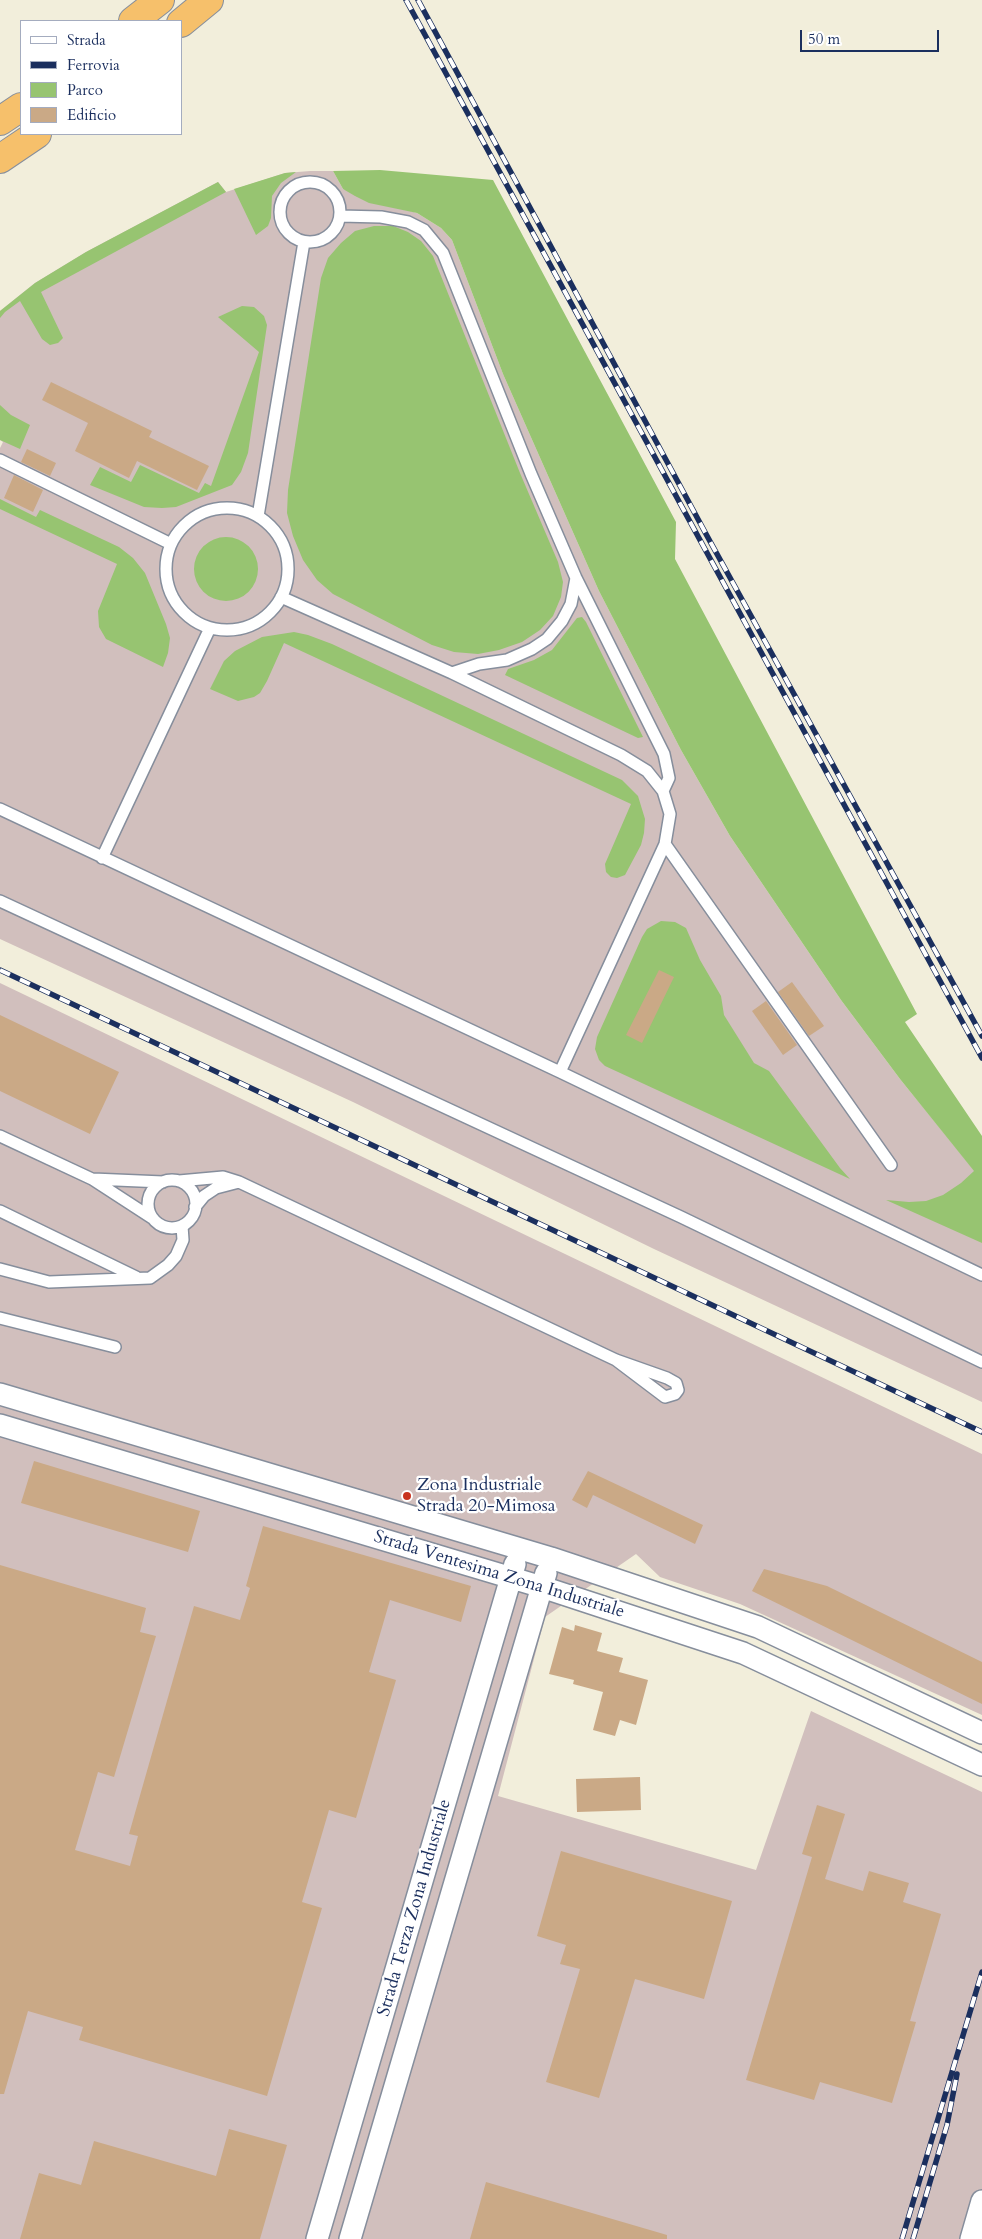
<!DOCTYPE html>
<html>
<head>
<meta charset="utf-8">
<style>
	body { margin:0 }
	#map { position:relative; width:982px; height:2239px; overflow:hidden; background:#f2eedb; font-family:Cardo,serif }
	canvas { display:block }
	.legend { position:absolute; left:20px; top:20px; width:162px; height:115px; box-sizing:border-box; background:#fff; border:1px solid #a4acbf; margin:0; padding:6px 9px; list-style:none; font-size:15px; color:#1b2f5e }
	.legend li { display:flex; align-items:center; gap:10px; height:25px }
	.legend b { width:25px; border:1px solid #a4acbf }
	.scale { position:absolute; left:800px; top:30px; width:139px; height:22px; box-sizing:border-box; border:2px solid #1b2f5e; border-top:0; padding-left:6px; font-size:15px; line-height:18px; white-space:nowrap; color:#1b2f5e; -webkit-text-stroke:4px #fff; paint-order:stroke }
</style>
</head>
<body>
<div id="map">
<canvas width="982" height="2239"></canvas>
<ul class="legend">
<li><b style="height:6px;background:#fff"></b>Strada</li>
<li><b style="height:6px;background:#1b2f5e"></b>Ferrovia</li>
<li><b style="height:14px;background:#97c471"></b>Parco</li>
<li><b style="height:14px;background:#caa986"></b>Edificio</li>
</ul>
<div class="scale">50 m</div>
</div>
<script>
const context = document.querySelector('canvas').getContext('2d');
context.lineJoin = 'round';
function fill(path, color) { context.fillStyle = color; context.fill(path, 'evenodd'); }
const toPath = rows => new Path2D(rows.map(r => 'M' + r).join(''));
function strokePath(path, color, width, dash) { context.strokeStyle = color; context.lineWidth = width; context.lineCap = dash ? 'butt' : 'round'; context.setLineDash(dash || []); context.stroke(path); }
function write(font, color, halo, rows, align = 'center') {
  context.font = font + ' Cardo,serif'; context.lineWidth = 4.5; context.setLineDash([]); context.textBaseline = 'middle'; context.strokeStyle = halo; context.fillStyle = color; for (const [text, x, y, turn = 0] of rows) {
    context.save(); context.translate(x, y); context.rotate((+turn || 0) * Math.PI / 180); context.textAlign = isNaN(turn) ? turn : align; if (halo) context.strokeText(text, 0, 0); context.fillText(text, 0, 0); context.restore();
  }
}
const industrial = toPath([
	[310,171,333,171,343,189,417,213,441,228,452,240,503,374,599,591,681,750,730,836,841,1000,900,1079,982,1180,982,1402,654,1249,353,1102,0,939,0,448,3,442,0,440,0,311,35,283,86,252,218,182,226,192,285,173],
	[0,983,982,1454,982,1715,740,1604,660,1577,636,1554,545,1617,498,1796,756,1870,811,1711,982,1792,982,2239,0,2239]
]);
const green = toPath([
	[380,170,493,180,676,522,675,559,917,1014,905,1022,982,1136,982,1243,886,1200,909,1202,926,1201,943,1195,961,1183,974,1171,900,1079,841,1000,730,836,681,750,599,591,503,374,452,240,441,228,417,213,369,203,355,196,343,189,333,171],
	[296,172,281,183,272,196,271,218,268,226,256,235,234,189,285,173],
	[218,182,226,192,41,292,63,338,58,343,50,345,42,339,20,301,5,312,0,318,0,311,35,283,86,252],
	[374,226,393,226,408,232,421,241,433,256,520,473,558,562,563,582,561,597,553,616,540,630,522,642,499,650,478,654,454,652,432,645,333,594,317,580,303,560,293,536,287,513,288,490,321,278,328,258,341,243,355,231],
	[242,306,254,307,264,316,267,325,248,453,241,472,232,485,176,507,162,508,144,507,90,485,100,467,131,482,140,465,199,493,205,483,211,486,259,352,218,317],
	[0,405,11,415,30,425,20,449,0,440],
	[0,499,36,517,40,510,119,547,133,558,145,573,166,624,170,638,168,653,163,667,106,639,99,627,98,611,117,564,0,509],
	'194 569a32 32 0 1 1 64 0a32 32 0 1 1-64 0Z',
	[582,617,586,622,643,737,638,738,505,675,508,669,534,660,552,650,577,618],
	[294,632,308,635,332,644,622,780,638,796,645,819,644,833,641,845,625,875,617,878,611,877,606,872,605,864,631,804,284,643,267,681,260,693,254,697,238,701,210,689,224,661,235,651,262,637],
	[661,921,675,922,686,928,700,960,721,996,724,1015,754,1063,769,1071,840,1168,850,1179,605,1066,599,1060,595,1049,597,1037,642,937,647,929]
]);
const building = toPath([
	[51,382,152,431,149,437,209,466,197,490,137,461,129,478,75,451,88,423,42,400],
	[27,449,56,463,50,476,21,462],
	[14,475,43,490,33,512,4,498],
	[659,970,674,977,642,1043,626,1035],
	[792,982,824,1026,809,1036,778,992],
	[766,1001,797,1045,783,1055,752,1011],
	[0,1015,119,1072,90,1134,0,1091],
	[34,1461,200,1511,188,1552,21,1503],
	[588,1471,703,1525,695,1544,593,1495,587,1508,572,1500],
	[263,1526,471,1586,461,1622,390,1600,369,1672,396,1680,356,1818,329,1810,302,1902,322,1908,267,2096,79,2040,83,2027,28,2011,4,2094,0,2094,0,1565,146,1608,140,1632,156,1636,114,1777,98,1772,75,1850,130,1866,138,1836,129,1834,194,1606,240,1620,250,1588,246,1586],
	[764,1569,827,1586,982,1662,982,1704,752,1591],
	[575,1625,602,1633,597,1651,623,1658,619,1672,648,1680,636,1725,620,1720,615,1736,593,1730,603,1692,573,1684,574,1680,549,1674,562,1627,574,1631],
	[640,1777,641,1810,577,1812,576,1779],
	[817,1805,845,1814,825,1879,863,1891,869,1871,909,1883,903,1902,941,1914,910,2021,916,2022,892,2103,820,2082,814,2100,746,2080,812,1857,802,1854],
	[561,1851,732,1901,704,1999,635,1979,599,2098,546,2082,580,1969,560,1964,566,1945,537,1936],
	[229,2129,287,2145,260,2239,20,2239,39,2173,81,2185,94,2141,216,2176],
	[486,2182,667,2235,667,2239,470,2239]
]);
const service = toPath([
	'280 212a30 30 0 1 1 60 0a30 30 0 1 1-60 0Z',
	[340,216,381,217,408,222,424,230,443,253,531,474,576,578,664,754,669,778,663,791],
	[0,460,171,544],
	'166 569a61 61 0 1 1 122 0a61 61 0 1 1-122 0Z',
	[258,516,304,242],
	[281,597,452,673,621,755,647,771,663,791,670,814,665,844,560,1072],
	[452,673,479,664,507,660,532,649,547,639,562,621,571,604,576,578],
	[0,809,560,1072,982,1275],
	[665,844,891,1165],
	[102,858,210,628],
	[0,901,681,1217,982,1362],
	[0,1136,92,1179,152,1218],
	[93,1179,163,1182],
	'148 1204a24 24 0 1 1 48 0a24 24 0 1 1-48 0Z',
	[179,1181,223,1177,239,1182,616,1360,667,1378,676,1383,678,1390,675,1394,665,1397,616,1360],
	[195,1207,204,1196,216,1188,239,1182],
	[0,1211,136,1277],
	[0,1269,49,1282,150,1278,168,1265,176,1256,183,1240,182,1226],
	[0,1318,115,1347]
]);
const minor = toPath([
	[0,1394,551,1558,758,1627,982,1733],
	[0,1425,542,1587,743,1653,982,1765],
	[317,2239,515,1564],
	[350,2239,546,1573],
	[971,2239,982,2201]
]);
const motorway = toPath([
	[133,21,160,0],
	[181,23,209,0],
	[0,121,21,107],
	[0,159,37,134]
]);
const rail = toPath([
	[406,0,982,1058],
	[418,0,706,534,982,1036],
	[0,970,982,1432],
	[902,2239,982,1972],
	[913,2239,947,2125,957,2074]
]);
const markers = [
	[407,1496,5,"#c8321e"]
];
const poiNames = [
	["Zona Industriale",417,1486],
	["Strada 20-Mimosa",417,1507]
];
const streetNames = [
	["Strada Ventesima Zona Industriale",499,1575,17],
	["Strada Terza Zona Industriale",415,1908,-74]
];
fill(industrial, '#d1bfbd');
fill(green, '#97c471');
fill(building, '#caa986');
strokePath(service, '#868e9c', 14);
strokePath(minor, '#868e9c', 24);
strokePath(motorway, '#868e9c', 30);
strokePath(service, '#fff', 11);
strokePath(minor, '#fff', 21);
strokePath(motorway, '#f6c06b', 28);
strokePath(rail, '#1b2f5e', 5.5);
strokePath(rail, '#fff', 4, [11]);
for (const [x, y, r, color] of markers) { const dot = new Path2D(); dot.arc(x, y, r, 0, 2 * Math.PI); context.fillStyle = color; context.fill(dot); strokePath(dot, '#fff', 2); }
write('18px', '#1b2f5e', '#fff', poiNames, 'left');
write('18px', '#1b2f5e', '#fff', streetNames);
</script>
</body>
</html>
